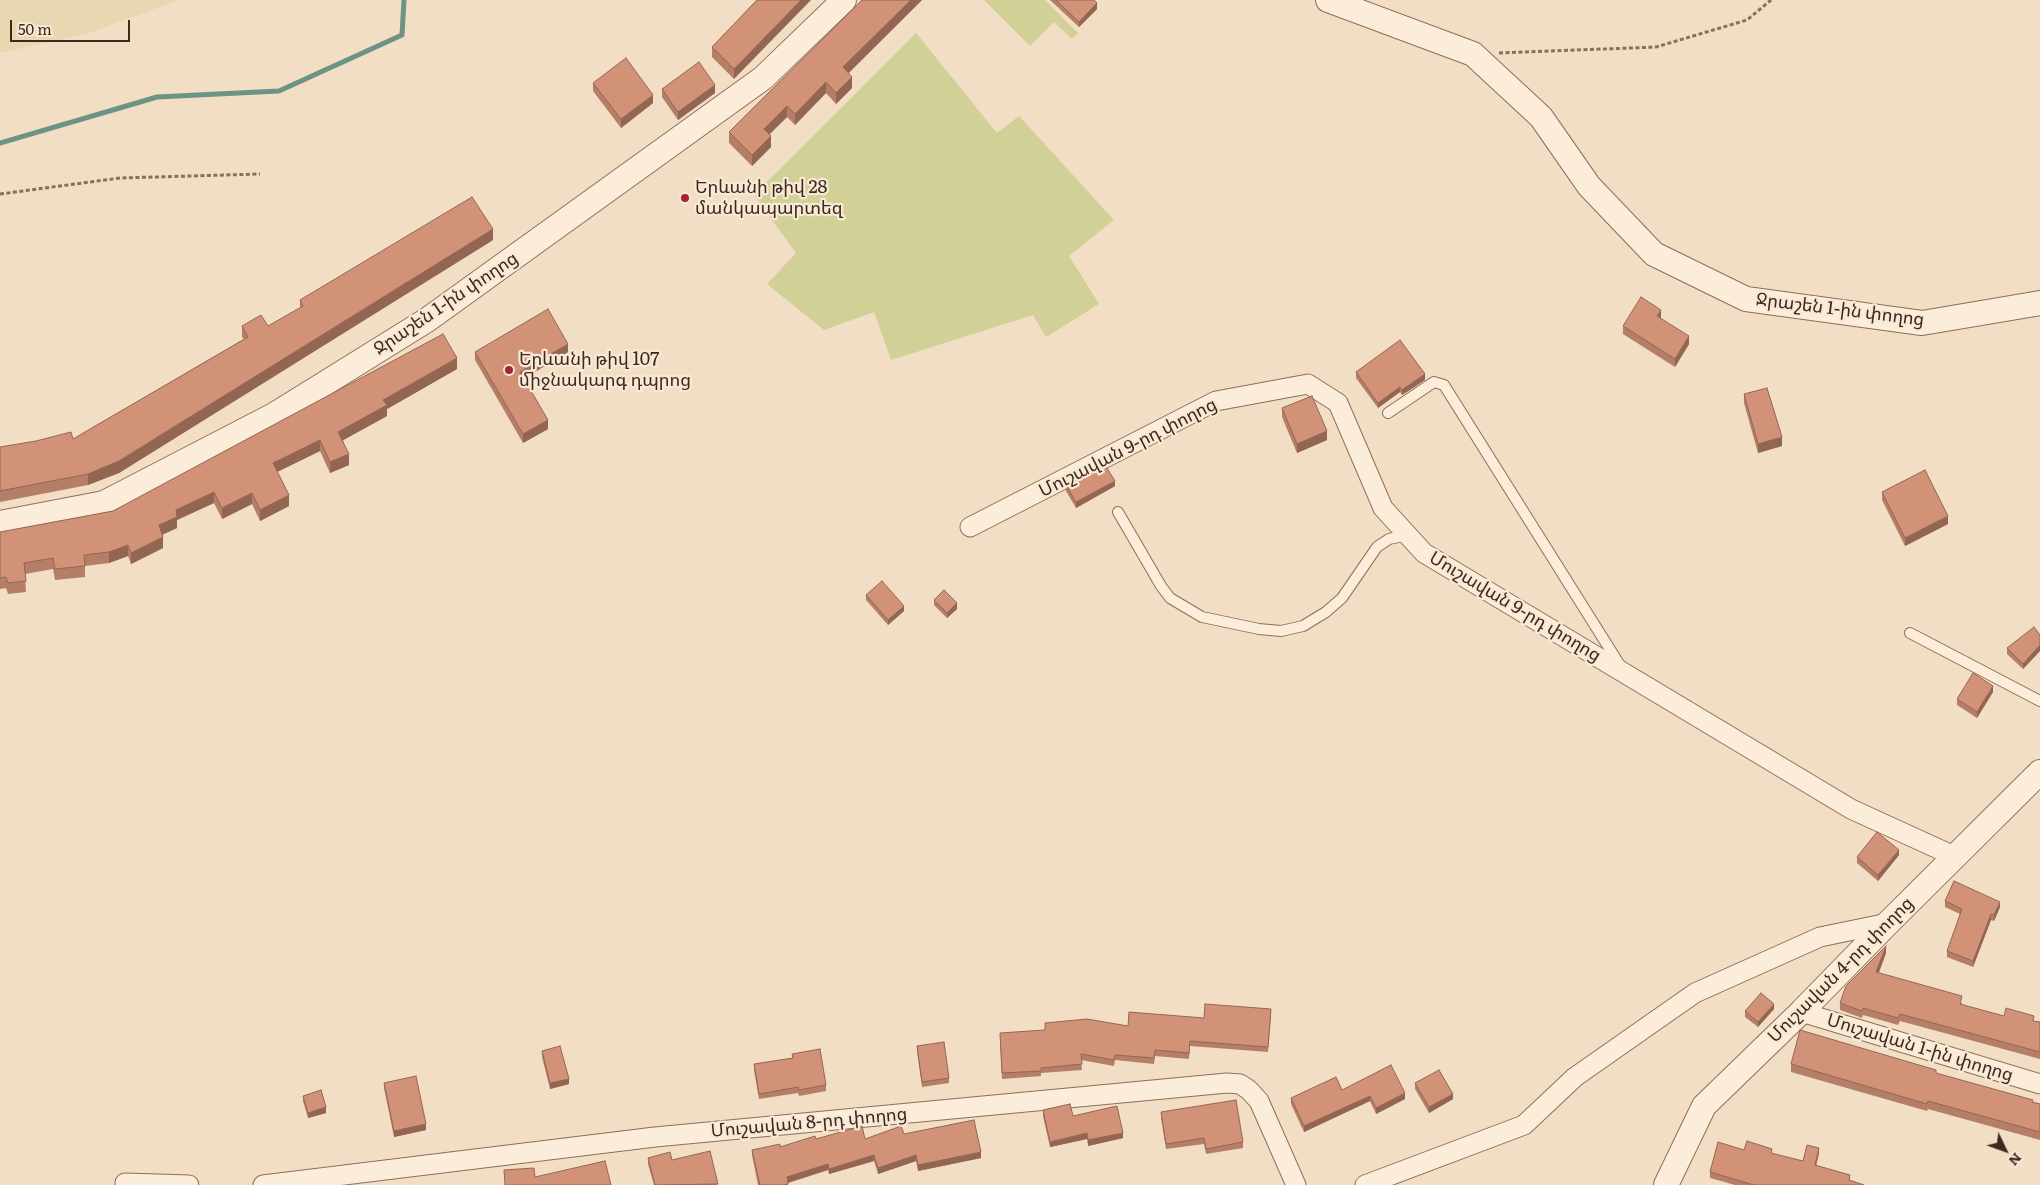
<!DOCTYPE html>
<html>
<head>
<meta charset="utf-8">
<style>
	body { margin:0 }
	#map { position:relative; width:2040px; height:1185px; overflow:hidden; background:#f1dec5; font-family:Literata,serif }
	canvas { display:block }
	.north { position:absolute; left:1980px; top:1125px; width:50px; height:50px; -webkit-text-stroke:4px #f8e9d5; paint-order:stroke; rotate:132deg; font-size:14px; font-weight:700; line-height:20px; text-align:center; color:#3d291e }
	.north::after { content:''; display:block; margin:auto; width:18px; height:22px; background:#3d291e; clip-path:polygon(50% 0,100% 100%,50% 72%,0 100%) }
	.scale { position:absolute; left:10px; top:20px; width:120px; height:22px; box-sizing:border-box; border:2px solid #3d291e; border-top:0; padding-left:6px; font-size:15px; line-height:18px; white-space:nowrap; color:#3d291e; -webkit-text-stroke:4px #f8e9d5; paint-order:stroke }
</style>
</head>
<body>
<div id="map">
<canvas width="2040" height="1185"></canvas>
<div class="north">N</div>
<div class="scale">50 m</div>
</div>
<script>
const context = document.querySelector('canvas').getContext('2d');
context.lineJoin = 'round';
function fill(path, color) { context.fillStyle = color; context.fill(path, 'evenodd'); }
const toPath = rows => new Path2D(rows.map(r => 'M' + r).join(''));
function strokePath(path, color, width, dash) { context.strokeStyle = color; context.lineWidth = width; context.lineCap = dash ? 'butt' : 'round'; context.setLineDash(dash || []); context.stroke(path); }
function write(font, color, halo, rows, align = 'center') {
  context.font = font + ' Literata,"Noto Sans Armenian",serif'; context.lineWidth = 4.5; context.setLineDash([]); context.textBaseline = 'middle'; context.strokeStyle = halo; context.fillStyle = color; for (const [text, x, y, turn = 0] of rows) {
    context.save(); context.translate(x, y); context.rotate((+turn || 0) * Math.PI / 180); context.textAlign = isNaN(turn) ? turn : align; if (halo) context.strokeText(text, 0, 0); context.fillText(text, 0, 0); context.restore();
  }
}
const farmland = toPath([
	[0,0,179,0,89,33,0,53]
]);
const green = toPath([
	[984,0,1045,0,1078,33,1072,39,1054,22,1030,46],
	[916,33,997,133,1019,116,1114,220,1069,256,1099,304,1046,337,1033,315,891,360,874,312,824,330,767,284,796,253,754,195]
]);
const stream = toPath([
	[0,143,157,97,279,91,402,35,404,0]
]);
const path = toPath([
	[1499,53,1656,47,1747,20,1771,0],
	[0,194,120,178,260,174]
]);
const service = toPath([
	[1388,413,1434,382,1444,385,1621,667],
	[1118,512,1161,586,1170,598,1202,617,1259,629,1281,631,1303,626,1326,612,1342,598,1377,547,1389,539,1408,535],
	[1910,633,2040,701]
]);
const minor = toPath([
	[970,527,1216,401,1308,384,1338,403,1383,508,1424,553,1851,809,1956,857],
	[1801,1012,2040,1084],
	[125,1183,189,1185],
	[263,1185,655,1137,1227,1083,1240,1084,1249,1090,1259,1101,1296,1185],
	[1365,1185,1524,1125,1575,1077,1695,993,1820,937,1888,923]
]);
const tertiary = toPath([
	[1328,0,1473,54,1541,117,1589,186,1654,254,1746,299,1922,323,2040,303],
	[0,523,104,503,274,415,427,320,763,78,844,0],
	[1666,1185,1704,1106,1801,1012,1888,923,2040,772]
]);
const wall = toPath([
	[757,0,734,79,712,57,712,47],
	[862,0,922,0,849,73,852,88,836,104,826,93,795,125,787,117,769,134,771,147,752,166,729,143,729,132],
	[1050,0,1094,0,1097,9,1079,27],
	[593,83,653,103,621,128,593,91],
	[662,89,715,93,678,120,662,97],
	[493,240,119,473,88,485,0,502,0,447,73,439,244,339,242,337,242,326,268,326,300,308,300,300],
	[1661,318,1689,344,1675,367,1623,334,1623,326],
	[475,352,568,352,523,379,548,429,523,443,475,360],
	[457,369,387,409,387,416,343,440,349,465,330,473,320,451,277,472,289,506,260,521,252,504,222,519,214,503,177,520,177,528,162,535,163,548,131,564,128,556,109,563,85,566,85,577,55,580,53,569,25,574,26,592,8,594,6,588,0,589,0,532,113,511],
	[1356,372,1425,380,1402,395,1400,392,1378,408,1356,378],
	[1744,394,1782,446,1758,453,1744,403],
	[1282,408,1327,440,1297,453,1282,417],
	[1066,485,1115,486,1076,508,1066,491],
	[1882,492,1948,524,1905,546,1882,500],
	[866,595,904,611,888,625,866,600],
	[934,600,957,609,947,618,934,605],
	[2040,635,2040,651,2023,669,2007,654,2007,648],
	[1993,692,1977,718,1957,705,1957,699],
	[1899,855,1878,881,1857,863,1857,857],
	[1945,901,2000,907,1994,921,1991,920,1973,967,1947,957,1947,951,1960,914,1945,907],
	[1886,953,1879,973,1962,1003,1962,1005,2004,1016,2040,1022,2040,1059,1900,1021,1898,1025,1863,1015,1862,1018,1840,1010,1840,1003],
	[1774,1009,1758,1027,1745,1017,1745,1011],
	[1271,1015,1268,1052,1190,1046,1189,1059,1155,1056,1154,1064,1115,1060,1114,1066,1081,1060,1082,1070,1041,1073,1041,1076,1002,1079,1000,1039,1045,1030,1045,1023,1128,1026,1204,1018],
	[917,1046,949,1078,949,1083,922,1087,917,1051],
	[542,1051,569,1084,550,1089,542,1057],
	[792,1054,826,1085,826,1091,799,1096,798,1093,759,1099,754,1070,754,1064,792,1058],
	[1791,1064,1936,1073,2040,1104,2040,1140,1928,1109,1927,1111,1791,1072],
	[384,1083,426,1130,394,1137,384,1088],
	[1415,1083,1453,1099,1429,1113,1415,1089],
	[1342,1090,1405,1099,1376,1114,1370,1101,1304,1132,1291,1104,1291,1098],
	[303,1096,326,1113,308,1118,303,1101],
	[1043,1110,1073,1116,1123,1138,1088,1146,1087,1139,1050,1147,1043,1116],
	[1161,1112,1243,1142,1243,1148,1206,1154,1204,1144,1166,1149,1161,1118],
	[904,1134,981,1158,918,1171,916,1161,878,1174,874,1161,829,1174,828,1170,788,1183,788,1185,758,1185,752,1155,752,1150,780,1147,816,1139,865,1139],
	[1744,1150,1772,1154,1803,1161,1819,1153,1816,1165,1850,1180,1864,1185,1735,1185,1710,1178,1710,1172],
	[648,1158,672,1160,718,1185,654,1185,648,1164]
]);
const shadedWall = toPath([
	[801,0,811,0,734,79,734,69],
	[911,0,922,0,843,78,843,67],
	[1097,3,1097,9,1079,27,1079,22],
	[852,77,852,88,836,104,836,93],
	[826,82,826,93,795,125,795,114],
	[715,85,715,93,678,120,678,112],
	[653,95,653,103,621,128,621,119],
	[787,106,787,117,764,140,764,129],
	[771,136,771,147,752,166,752,155],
	[493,229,493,240,119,473,88,485,88,474],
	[1661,310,1661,318,1657,316],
	[1689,336,1689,344,1675,367,1675,359],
	[568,344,568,352,520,381,520,372],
	[457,358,457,369,387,409,387,416,338,443,338,432,383,400],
	[1425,374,1425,380,1402,395,1402,390],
	[1400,387,1400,392,1378,408,1378,403],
	[548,420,548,429,523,443,523,434],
	[1327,431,1327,440,1297,453,1297,444],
	[1782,437,1782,446,1758,453,1758,444],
	[320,440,320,451,273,474,273,463],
	[349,454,349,465,330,473,330,462],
	[1115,481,1115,486,1076,508,1076,502],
	[214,492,214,503,177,520,177,528,159,536,159,525,176,510],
	[252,493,252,504,222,519,222,508],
	[289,495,289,506,260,521,260,510],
	[1948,516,1948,524,1905,546,1905,538],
	[163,537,163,548,131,564,131,553],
	[128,545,128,556,109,563,109,552],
	[957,603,957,609,947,618,947,613],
	[904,606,904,611,888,625,888,620],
	[2040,645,2040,651,2023,669,2023,664],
	[1993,686,1993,692,1977,718,1977,712],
	[1899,850,1899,855,1878,881,1878,875],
	[2000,902,2000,907,1994,921,1994,915],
	[1991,914,1991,920,1973,967,1973,961],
	[1886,946,1886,953,1876,979,1876,972],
	[1774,1004,1774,1009,1758,1027,1758,1022],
	[569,1079,569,1084,550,1089,550,1083],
	[1405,1093,1405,1099,1376,1114,1376,1108],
	[1453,1094,1453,1099,1429,1113,1429,1107],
	[1370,1096,1370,1101,1304,1132,1304,1126],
	[326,1107,326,1113,308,1118,308,1113],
	[426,1124,426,1130,394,1137,394,1131],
	[1087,1133,1087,1139,1050,1147,1050,1142],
	[1123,1133,1123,1138,1088,1146,1088,1140],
	[1819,1148,1819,1153,1815,1170,1815,1165],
	[981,1152,981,1158,918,1171,918,1165],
	[874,1155,874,1161,829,1174,829,1169],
	[916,1155,916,1161,878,1174,878,1168],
	[828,1164,828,1170,787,1183,787,1177]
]);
const building = toPath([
	[757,0,801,0,734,69,712,47,757,0],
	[862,0,911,0,843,67,852,77,836,93,826,82,795,114,787,106,764,129,771,136,752,155,729,132,862,0],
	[1056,0,1094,0,1097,3,1079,22,1056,0],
	[626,58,653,95,621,119,593,83,626,58],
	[699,62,715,85,678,112,662,89,699,62],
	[472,197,493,229,119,461,88,474,0,491,0,447,36,441,71,432,73,439,248,337,242,326,261,315,268,326,303,306,300,300,472,197],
	[1641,297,1661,310,1657,316,1689,336,1675,359,1623,326,1641,297],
	[548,309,568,344,520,372,548,420,523,434,475,352,548,309],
	[443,334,457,358,383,400,387,405,338,432,349,454,330,462,320,440,273,463,289,495,260,510,252,493,222,508,214,492,176,510,177,517,159,525,163,537,131,553,128,545,109,552,84,555,85,566,55,569,53,558,24,563,26,581,8,583,6,577,0,578,0,532,113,511,443,334],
	[1400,340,1425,374,1402,390,1400,387,1378,403,1356,372,1400,340],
	[1767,388,1782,437,1758,444,1744,394,1767,388],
	[1312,396,1327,431,1297,444,1282,408,1312,396],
	[1105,465,1115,481,1076,502,1066,485,1105,465],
	[1925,470,1948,516,1905,538,1882,492,1925,470],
	[882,581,904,606,888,620,866,595,882,581],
	[944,590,957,603,947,613,934,600,944,590],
	[2034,627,2040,635,2040,645,2023,664,2007,648,2034,627],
	[1973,673,1993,686,1977,712,1957,699,1973,673],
	[1877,832,1899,850,1878,875,1857,857,1877,832],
	[1954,881,2000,902,1994,915,1991,914,1973,961,1947,951,1962,909,1945,901,1954,881],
	[1886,946,1876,972,1962,996,1960,1004,2004,1016,2006,1008,2034,1016,2033,1021,2040,1022,2040,1052,1900,1014,1898,1018,1863,1008,1862,1011,1840,1003,1846,986,1886,946],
	[1761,993,1774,1004,1758,1022,1745,1011,1761,993],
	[1205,1004,1271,1009,1268,1047,1190,1041,1189,1053,1155,1050,1154,1058,1115,1055,1114,1060,1081,1054,1082,1064,1041,1068,1041,1071,1002,1073,1000,1033,1045,1030,1045,1023,1087,1019,1128,1026,1129,1012,1204,1018,1205,1004],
	[1800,1030,1936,1070,1936,1073,2033,1100,2032,1102,2040,1104,2040,1132,1928,1101,1927,1104,1791,1064,1800,1030],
	[944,1042,949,1078,922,1082,917,1046,944,1042],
	[560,1046,569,1079,550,1083,542,1051,560,1046],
	[820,1049,826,1085,799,1090,798,1087,759,1094,754,1064,793,1058,792,1054,820,1049],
	[1391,1065,1405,1093,1376,1108,1370,1096,1304,1126,1291,1098,1336,1077,1342,1090,1391,1065],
	[1439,1070,1453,1094,1429,1107,1415,1083,1439,1070],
	[416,1076,426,1124,394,1131,384,1083,416,1076],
	[321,1090,326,1107,308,1113,303,1096,321,1090],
	[1236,1100,1243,1142,1206,1149,1204,1138,1166,1144,1161,1112,1236,1100],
	[1070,1104,1073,1116,1117,1106,1123,1133,1088,1140,1087,1133,1050,1142,1043,1110,1070,1104],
	[974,1120,981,1152,918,1165,916,1155,878,1168,874,1155,829,1169,828,1164,787,1177,788,1184,784,1185,760,1185,752,1150,780,1144,780,1147,815,1136,816,1139,862,1126,865,1139,901,1126,904,1134,974,1120],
	[1747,1141,1772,1149,1771,1153,1803,1161,1807,1145,1819,1148,1815,1165,1850,1175,1849,1180,1864,1185,1754,1185,1710,1172,1718,1142,1744,1150,1747,1141],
	[710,1151,718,1184,655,1185,648,1158,670,1152,672,1160,710,1151],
	[605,1161,611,1185,505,1185,504,1170,534,1168,535,1177,605,1161]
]);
const markers = [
	[685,198,5,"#a22435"],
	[509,370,5,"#a22435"]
];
const poiNames = [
	["Երևանի թիվ 28",695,188],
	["մանկապարտեզ",695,209],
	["Երևանի թիվ 107",519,360],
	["միջնակարգ դպրոց",519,381]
];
const streetNames = [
	["Ջրաշեն 1-ին փողոց",446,304,-34],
	["Ջրաշեն 1-ին փողոց",1840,310,7],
	["Մուշավան 9-րդ փողոց",1128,448,-27],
	["Մուշավան 9-րդ փողոց",1515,607,31],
	["Մուշավան 4-րդ փողոց",1841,970,-45],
	["Մուշավան 1-ին փողոց",1920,1048,17],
	["Մուշավան 8-րդ փողոց",809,1123,-5]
];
fill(farmland, '#e8d8b1');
fill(green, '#d1d097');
strokePath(stream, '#6c9485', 5);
strokePath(service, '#8e6e59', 12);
strokePath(minor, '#8e6e59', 21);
strokePath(tertiary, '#8e6e59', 26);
strokePath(path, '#8e6e59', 3, [4, 2.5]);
strokePath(service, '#fbedd9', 10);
strokePath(minor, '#fbedd9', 19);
strokePath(tertiary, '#fbedd9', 24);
fill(wall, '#b57e67');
fill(shadedWall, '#936654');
fill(building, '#d29278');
strokePath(building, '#936654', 1);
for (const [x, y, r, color] of markers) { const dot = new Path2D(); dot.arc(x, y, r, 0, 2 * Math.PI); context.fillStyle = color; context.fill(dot); strokePath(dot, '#f8e9d5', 2); }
write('18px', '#3d291e', '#f8e9d5', poiNames, 'left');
write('18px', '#3d291e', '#f8e9d5', streetNames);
</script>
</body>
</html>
